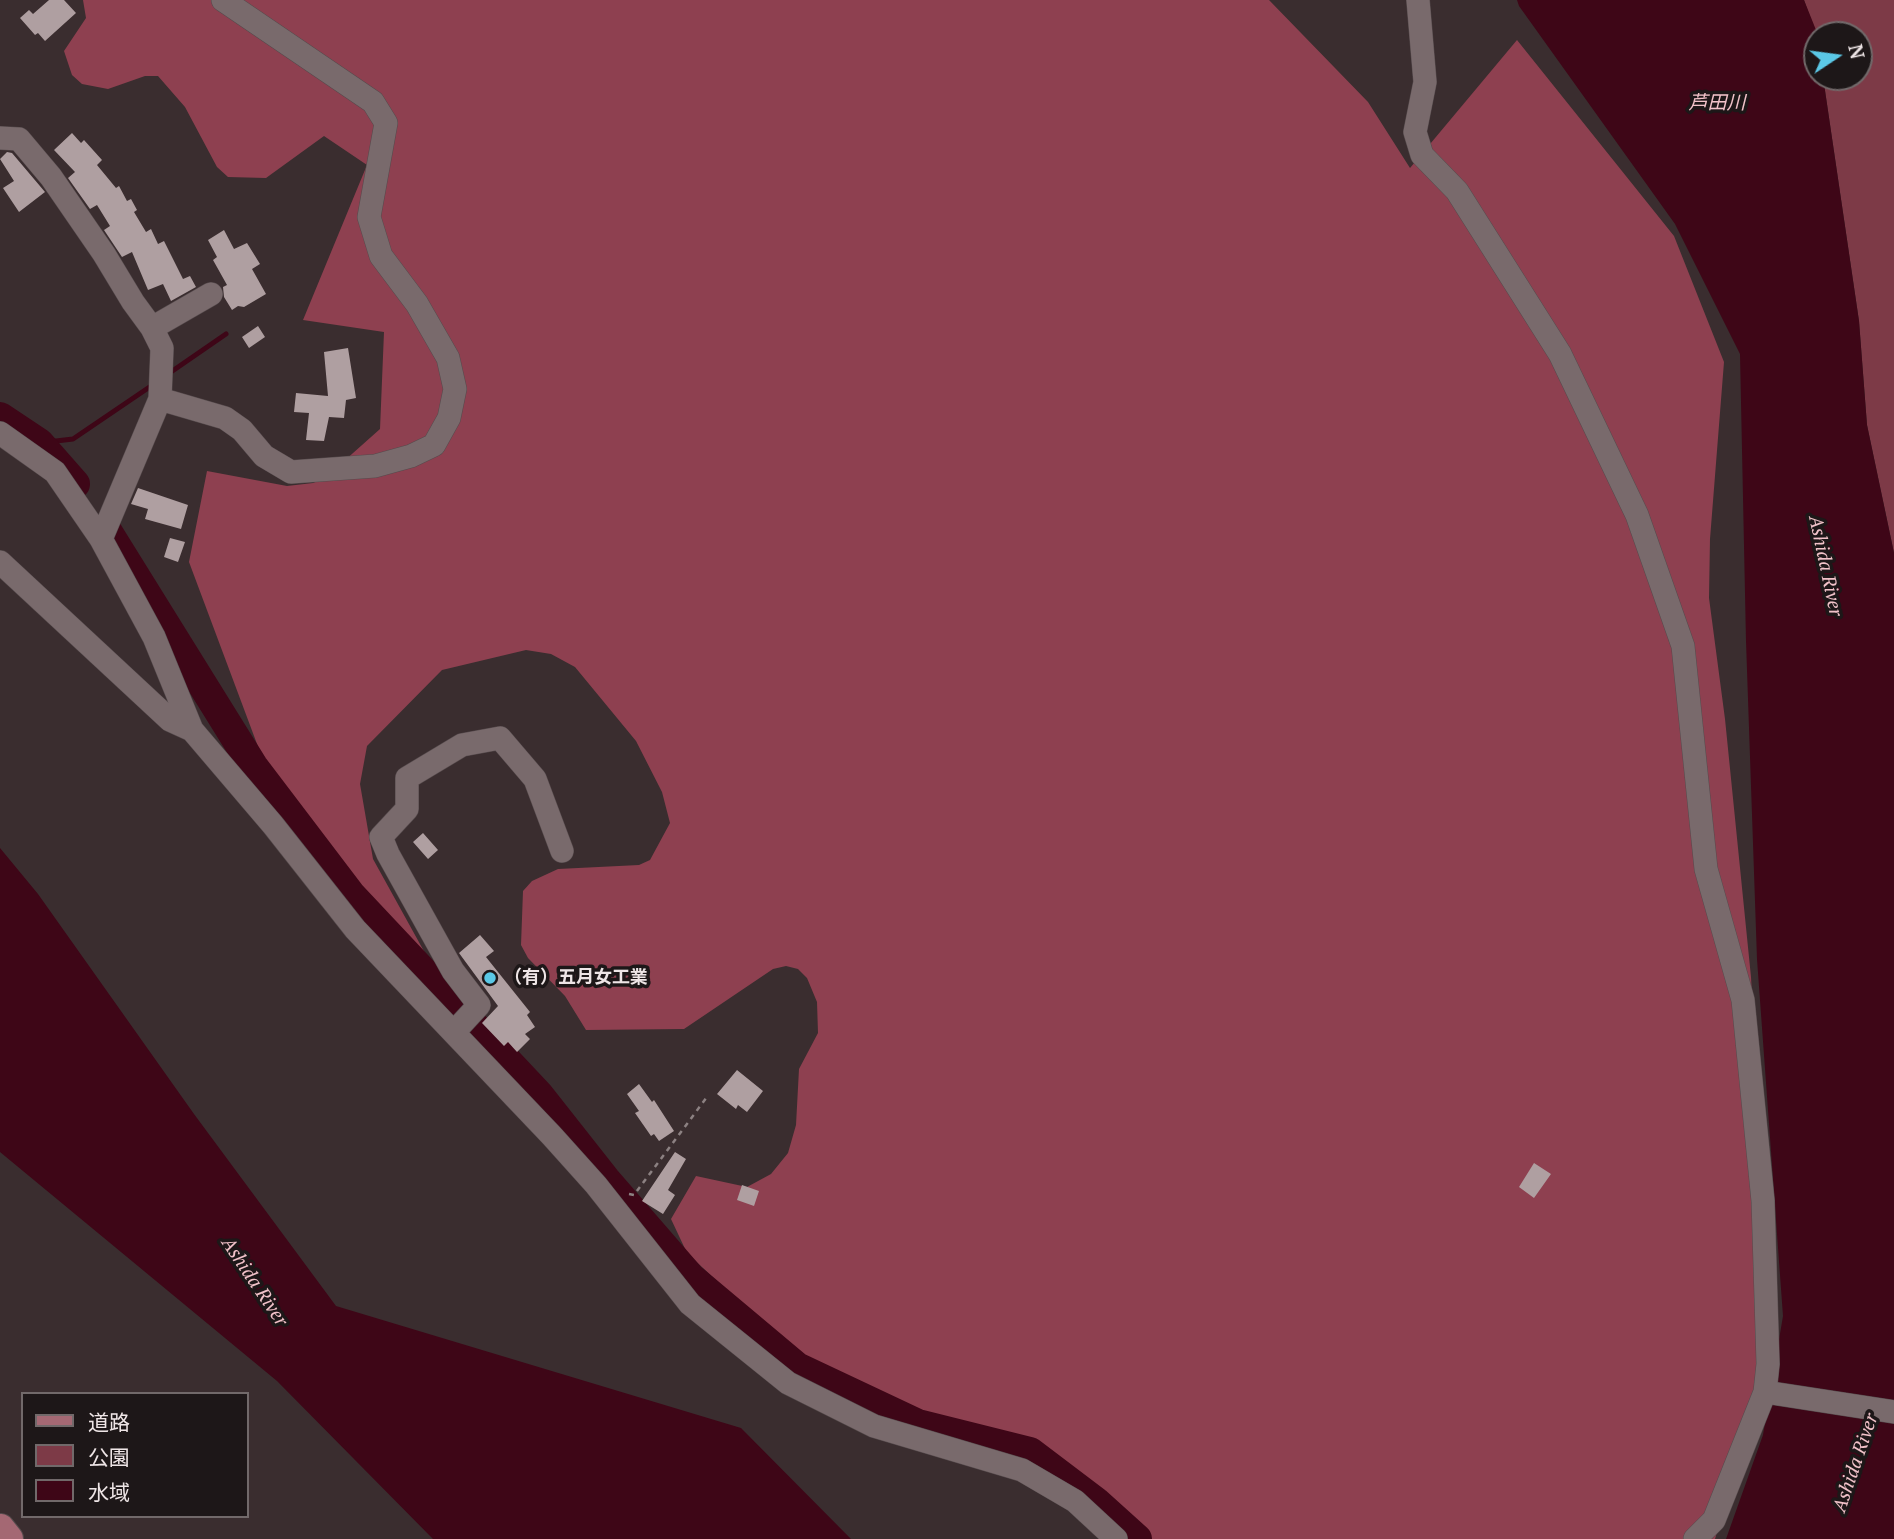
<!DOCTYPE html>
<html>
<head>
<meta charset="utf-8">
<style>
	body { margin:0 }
	#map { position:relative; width:1894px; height:1539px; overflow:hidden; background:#3a2d2f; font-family:"PT Serif","Noto Sans JP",serif }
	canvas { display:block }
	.legend { position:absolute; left:21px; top:1392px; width:228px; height:126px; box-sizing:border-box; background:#1d1718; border:2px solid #71696a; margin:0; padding:9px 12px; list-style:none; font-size:21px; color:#eee5e6 }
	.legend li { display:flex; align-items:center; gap:14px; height:35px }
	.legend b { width:35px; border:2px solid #71696a }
	.north { position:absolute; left:1803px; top:21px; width:70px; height:70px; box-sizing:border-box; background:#1d1718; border:2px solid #71696a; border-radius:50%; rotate:77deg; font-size:19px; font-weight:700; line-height:28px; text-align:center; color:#eee5e6 }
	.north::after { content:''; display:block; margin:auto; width:24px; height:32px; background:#5bc8e6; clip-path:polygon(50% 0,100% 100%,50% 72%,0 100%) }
</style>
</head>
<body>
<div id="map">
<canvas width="1894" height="1539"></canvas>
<ul class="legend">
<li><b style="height:9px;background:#a46873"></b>道路</li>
<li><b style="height:19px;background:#7d3a47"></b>公園</li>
<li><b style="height:19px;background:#3e0617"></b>水域</li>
</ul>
<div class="north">N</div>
</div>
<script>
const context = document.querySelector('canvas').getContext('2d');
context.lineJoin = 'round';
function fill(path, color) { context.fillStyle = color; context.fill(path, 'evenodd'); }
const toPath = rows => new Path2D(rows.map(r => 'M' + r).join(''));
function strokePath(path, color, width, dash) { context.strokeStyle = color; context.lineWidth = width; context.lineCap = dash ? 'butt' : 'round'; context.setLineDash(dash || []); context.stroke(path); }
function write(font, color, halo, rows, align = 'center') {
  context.font = font + ' "PT Serif","Noto Sans JP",serif'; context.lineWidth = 7; context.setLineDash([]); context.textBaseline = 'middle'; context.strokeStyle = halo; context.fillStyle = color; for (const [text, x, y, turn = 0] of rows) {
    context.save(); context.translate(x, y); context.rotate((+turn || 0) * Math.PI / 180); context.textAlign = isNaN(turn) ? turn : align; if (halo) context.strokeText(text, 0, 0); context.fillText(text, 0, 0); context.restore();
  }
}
const green = toPath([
	[1804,0,1894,0,1894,553,1867,425,1859,321,1823,77,1859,77,1859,35,1817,35,1817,37]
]);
const forest = toPath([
	[83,0,1269,0,1368,102,1410,168,1517,40,1674,236,1724,362,1710,539,1709,598,1725,719,1751,977,1770,1320,1739,1458,1715,1539,1144,1539,1041,1453,879,1401,813,1371,687,1253,671,1219,696,1176,747,1187,771,1174,788,1153,796,1125,799,1069,818,1033,817,1002,807,978,798,969,786,966,773,969,684,1029,586,1030,565,996,528,958,521,945,523,891,532,881,558,869,639,865,650,860,670,823,662,792,636,741,575,667,551,654,526,650,442,670,367,746,360,784,373,859,436,973,417,988,263,760,189,562,207,471,287,486,313,483,325,478,380,429,384,332,303,320,367,165,324,136,266,178,228,177,217,167,185,107,158,76,145,76,108,89,82,84,72,75,64,51,86,18]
]);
const water = toPath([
	[1517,0,1804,0,1816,30,1817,77,1823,77,1859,321,1867,425,1894,553,1894,1539,1726,1539,1763,1435,1783,1316,1757,959,1746,641,1740,354,1675,224,1519,6],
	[0,848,38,894,194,1114,336,1306,741,1428,851,1539,433,1539,277,1381,0,1152]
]);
const stream = toPath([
	[168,374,226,334],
	[39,443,73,439,154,384]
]);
const river = toPath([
	[0,417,39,443,75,484],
	[107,531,253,766,351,895,539,1095,606,1180,691,1278,797,1367,918,1424,1030,1452,1096,1502,1137,1539]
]);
const building = toPath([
	[49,0,64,0,76,13,45,41,38,33,35,35,20,18,29,10,33,14],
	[72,133,81,143,84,140,102,160,97,165,116,188,119,186,127,201,131,199,137,210,134,212,146,232,151,229,158,244,164,241,183,279,190,276,196,287,171,301,163,284,148,290,132,252,122,257,104,230,110,226,97,205,90,209,68,178,75,172,54,150],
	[7,152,12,153,45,192,19,212,3,188,14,181,0,159],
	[224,230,234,249,247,243,260,264,252,269,266,294,244,307,238,306,232,310,224,297,223,287,227,285,213,260,217,257,208,240],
	[258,326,265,337,249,348,242,337],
	[348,348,356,398,346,400,344,418,329,417,324,441,306,440,309,413,294,412,296,393,328,396,324,352],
	[138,488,188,505,181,529,145,519,148,509,131,504],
	[170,538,185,542,178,562,164,557],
	[423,833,438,850,428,859,413,842],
	[480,935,494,951,486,957,530,1012,527,1015,535,1027,525,1034,530,1039,517,1052,508,1042,504,1046,482,1023,498,1006,459,953],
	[737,1070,763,1091,747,1112,738,1105,736,1109,717,1094],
	[639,1084,652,1102,654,1100,674,1131,659,1141,654,1134,651,1136,635,1113,639,1111,627,1094],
	[675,1152,686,1159,668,1190,675,1195,663,1214,642,1201],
	[1534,1163,1551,1174,1534,1198,1519,1187],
	[742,1185,759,1191,754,1206,737,1200]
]);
const path = toPath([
	[629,1194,634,1195,707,1097]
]);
const minor = toPath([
	[1418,0,1425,82,1415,132,1422,155,1457,191,1560,354,1637,515,1683,646,1706,869,1743,1000,1763,1201,1768,1364,1765,1392,1714,1520,1695,1539],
	[0,138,19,139,51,177,104,254,133,302,152,328,162,348,160,399,101,539],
	[152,328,211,294],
	[160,399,225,418,242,430,264,456,291,472,375,466,411,456,434,445,449,418,455,389,448,358,417,304,381,256,369,217,386,123,373,102,223,0],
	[0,433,55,472,101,539,154,637,192,730],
	[0,562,170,720,192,730,273,825,355,929,552,1136,596,1185,690,1304,788,1383,874,1426,1022,1470,1075,1501,1116,1539],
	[454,1032,479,1005,453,971,388,854,381,837,407,809,407,778,462,745,500,738,535,779,562,851],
	[1765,1392,1894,1412]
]);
const major = toPath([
	[0,1529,8,1539]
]);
const markers = [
	[490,978,7,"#5bc8e6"]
];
const poiNames = [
	["（有）五月女工業",504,978]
];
const waterNames = [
	["芦田川",1717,104],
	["Ashida River",1825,566,78],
	["Ashida River",254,1282,56],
	["Ashida River",1856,1463,-71]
];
fill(green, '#7d3a47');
fill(forest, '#8e4050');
fill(water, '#3e0617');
strokePath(stream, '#3e0617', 5);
strokePath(river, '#3e0617', 30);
fill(building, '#af9fa1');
strokePath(minor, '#564b4d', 24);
strokePath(major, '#564b4d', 32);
strokePath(path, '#8c8182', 2.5, [5, 5]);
strokePath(minor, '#796a6c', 23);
strokePath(major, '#a46873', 30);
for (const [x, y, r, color] of markers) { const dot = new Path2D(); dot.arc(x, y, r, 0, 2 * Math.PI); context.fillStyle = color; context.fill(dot); strokePath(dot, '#1d1718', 2.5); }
write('bold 18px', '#eee5e6', '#1d1718', poiNames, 'left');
write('italic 19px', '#f1c2c9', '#1d1718', waterNames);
</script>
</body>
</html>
